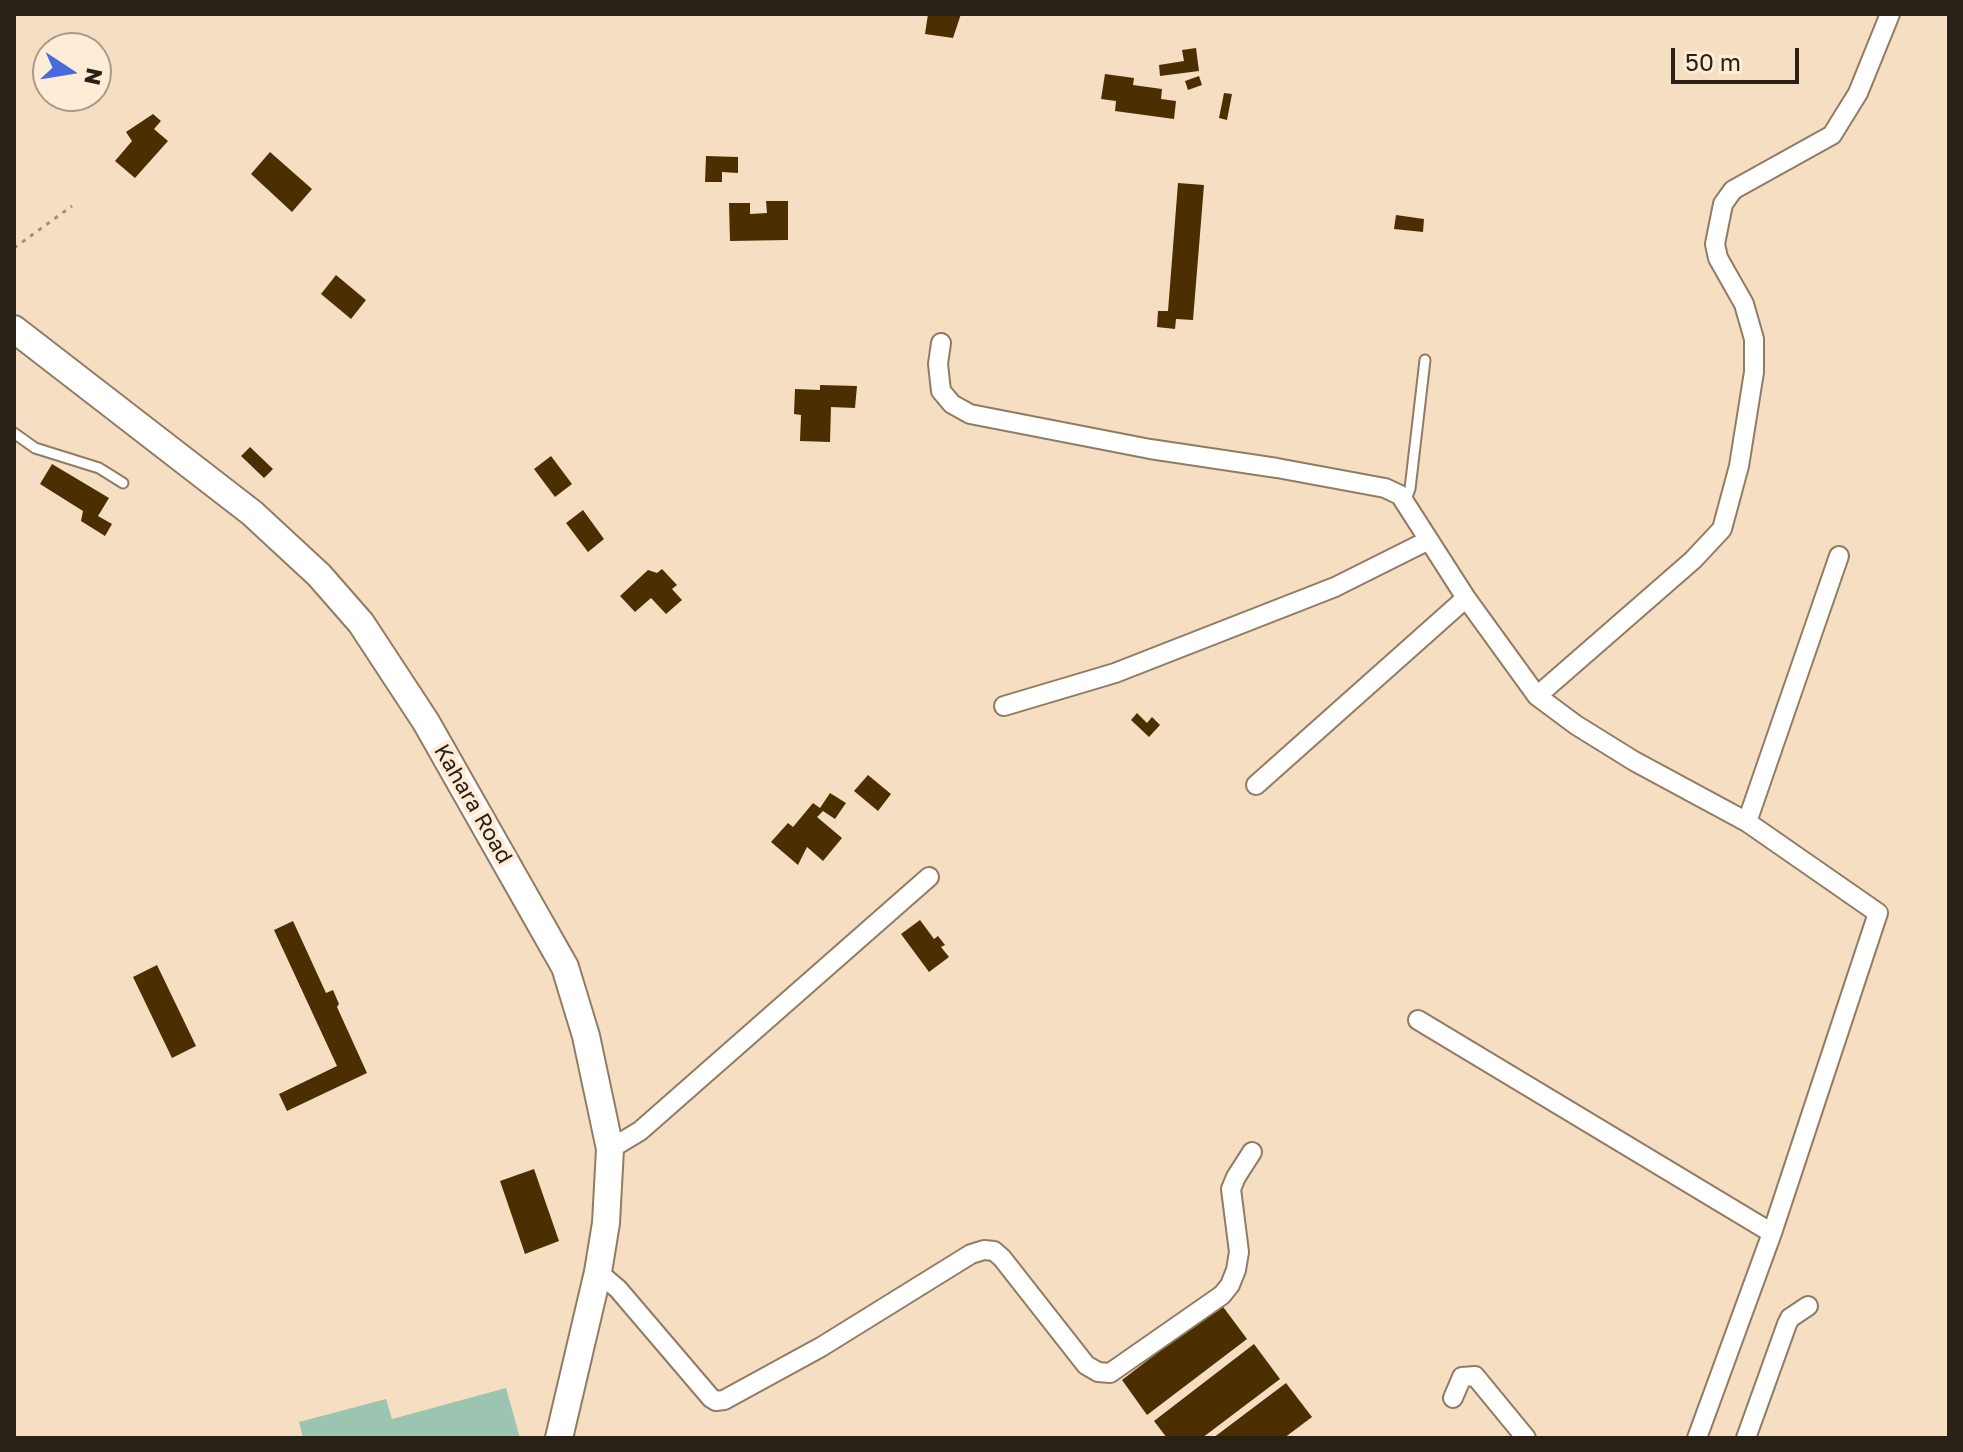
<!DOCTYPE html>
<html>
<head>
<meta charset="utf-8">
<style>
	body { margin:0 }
	#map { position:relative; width:1963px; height:1452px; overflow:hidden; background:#f5dec2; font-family:"Golos Text",sans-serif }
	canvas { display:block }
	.frame { position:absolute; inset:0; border:16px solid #292116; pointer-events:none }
	.north { position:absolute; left:32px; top:32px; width:80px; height:80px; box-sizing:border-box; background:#ffecd6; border:2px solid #a99b89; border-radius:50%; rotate:102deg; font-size:22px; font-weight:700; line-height:32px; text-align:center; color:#292116 }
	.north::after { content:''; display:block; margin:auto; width:28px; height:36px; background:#456bde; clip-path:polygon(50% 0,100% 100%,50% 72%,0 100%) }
	.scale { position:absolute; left:1671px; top:48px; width:128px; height:36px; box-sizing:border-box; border:4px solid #292116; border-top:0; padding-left:10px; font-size:24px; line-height:28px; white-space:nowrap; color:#292116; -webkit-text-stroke:6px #ffecd6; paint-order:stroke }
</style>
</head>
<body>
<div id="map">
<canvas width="1963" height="1452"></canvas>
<div class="frame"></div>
<div class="north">N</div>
<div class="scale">50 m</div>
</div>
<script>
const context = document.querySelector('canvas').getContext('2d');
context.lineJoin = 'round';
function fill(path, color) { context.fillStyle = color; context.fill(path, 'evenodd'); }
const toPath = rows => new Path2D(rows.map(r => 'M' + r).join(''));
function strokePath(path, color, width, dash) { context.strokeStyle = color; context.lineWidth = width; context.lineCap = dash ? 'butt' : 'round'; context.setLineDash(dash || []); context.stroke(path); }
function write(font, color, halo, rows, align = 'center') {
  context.font = font + ' "Golos Text",sans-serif'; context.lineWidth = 8; context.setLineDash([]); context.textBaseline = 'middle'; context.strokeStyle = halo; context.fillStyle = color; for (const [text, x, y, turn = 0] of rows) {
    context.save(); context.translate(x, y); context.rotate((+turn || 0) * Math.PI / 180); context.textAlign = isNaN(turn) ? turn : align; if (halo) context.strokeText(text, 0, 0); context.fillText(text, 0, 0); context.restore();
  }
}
const green = toPath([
	[506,1388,520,1438,303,1438,299,1422,386,1399,392,1419]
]);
const building = toPath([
	[928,14,961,14,953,38,925,34],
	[1196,48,1199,71,1160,76,1159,65,1184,61,1182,50],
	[1105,74,1134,78,1133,85,1162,89,1161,99,1176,101,1174,119,1115,111,1116,101,1101,99],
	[1199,76,1202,85,1188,90,1185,81],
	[1224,93,1232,94,1227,120,1219,118],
	[153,114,161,121,154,129,168,141,135,178,115,161,132,141,126,132],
	[270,152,312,189,292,212,251,174],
	[706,156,738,157,738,173,722,172,722,182,705,182],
	[1178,183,1204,185,1193,320,1176,319,1175,329,1157,327,1158,311,1168,311],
	[766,201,788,201,788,240,730,241,729,203,750,203,750,214,767,213],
	[1396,215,1424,219,1423,232,1394,229],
	[336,275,366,300,351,319,321,294],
	[820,385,857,386,855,408,831,407,830,442,800,441,801,415,794,414,795,389,820,390],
	[250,447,273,469,264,478,241,456],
	[551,456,572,484,555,497,534,469],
	[52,464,109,498,98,516,112,524,105,536,81,521,83,511,40,484],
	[583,510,604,539,588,552,566,523],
	[662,569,677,585,672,589,682,600,666,614,651,598,635,612,620,596,648,570,657,573],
	[1137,713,1147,723,1152,717,1160,725,1149,737,1131,720],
	[868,775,891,794,878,811,854,791],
	[830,793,846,803,835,819,823,811,817,817,842,838,823,861,807,847,798,865,771,842,788,823,793,827,813,803,820,808],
	[920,920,934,939,938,936,945,945,941,947,949,957,929,972,901,934],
	[293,921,326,993,333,990,339,1004,337,1007,367,1073,287,1111,279,1094,337,1066,274,930],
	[157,965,196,1046,172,1058,133,977],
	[534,1169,559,1241,525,1254,500,1181],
	[1221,1304,1247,1339,1147,1415,1122,1380],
	[1254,1344,1280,1379,1202,1438,1167,1438,1154,1421],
	[1286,1383,1312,1417,1284,1438,1213,1438]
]);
const path = toPath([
	[14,248,72,206]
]);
const lane = toPath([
	[14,433,35,448,99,468,123,483],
	[1405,502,1410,489,1425,360]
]);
const street = toPath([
	[941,343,938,364,941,391,952,404,970,414,1150,449,1277,468,1385,488,1400,495,1466,598,1537,696,1576,725,1634,761,1747,822,1878,913,1772,1233,1697,1438],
	[1537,696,1693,560,1722,529,1739,466,1754,372,1754,339,1744,304,1718,258,1715,244,1723,204,1733,190,1832,135,1858,93,1890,14],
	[1004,706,1115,673,1335,587,1429,540],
	[1256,785,1466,598],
	[1747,822,1839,556],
	[1418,1020,1772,1233],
	[610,1149,640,1131,929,877],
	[598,1272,618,1289,711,1398,716,1401,724,1400,821,1347,971,1254,984,1250,994,1251,1002,1258,1086,1365,1098,1372,1110,1373,1222,1295,1230,1285,1236,1270,1239,1252,1231,1189,1236,1177,1252,1152],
	[1453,1398,1462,1377,1475,1376,1526,1438],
	[1746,1438,1787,1324,1790,1318,1808,1306]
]);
const secondary = toPath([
	[14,329,252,513,319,575,361,623,426,722,565,967,586,1036,610,1149,606,1223,598,1272,559,1438]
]);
const streetNames = [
	["Kahara Road",473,804,60]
];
fill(green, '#9bc5b0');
fill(building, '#4c2f00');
strokePath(lane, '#917c63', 13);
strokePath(street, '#917c63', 22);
strokePath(secondary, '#917c63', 30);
strokePath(path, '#a2917c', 3, [4, 6]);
strokePath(lane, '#fff', 9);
strokePath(street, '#fff', 18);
strokePath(secondary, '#fff', 26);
write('22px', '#292116', '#ffecd6', streetNames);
</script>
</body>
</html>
